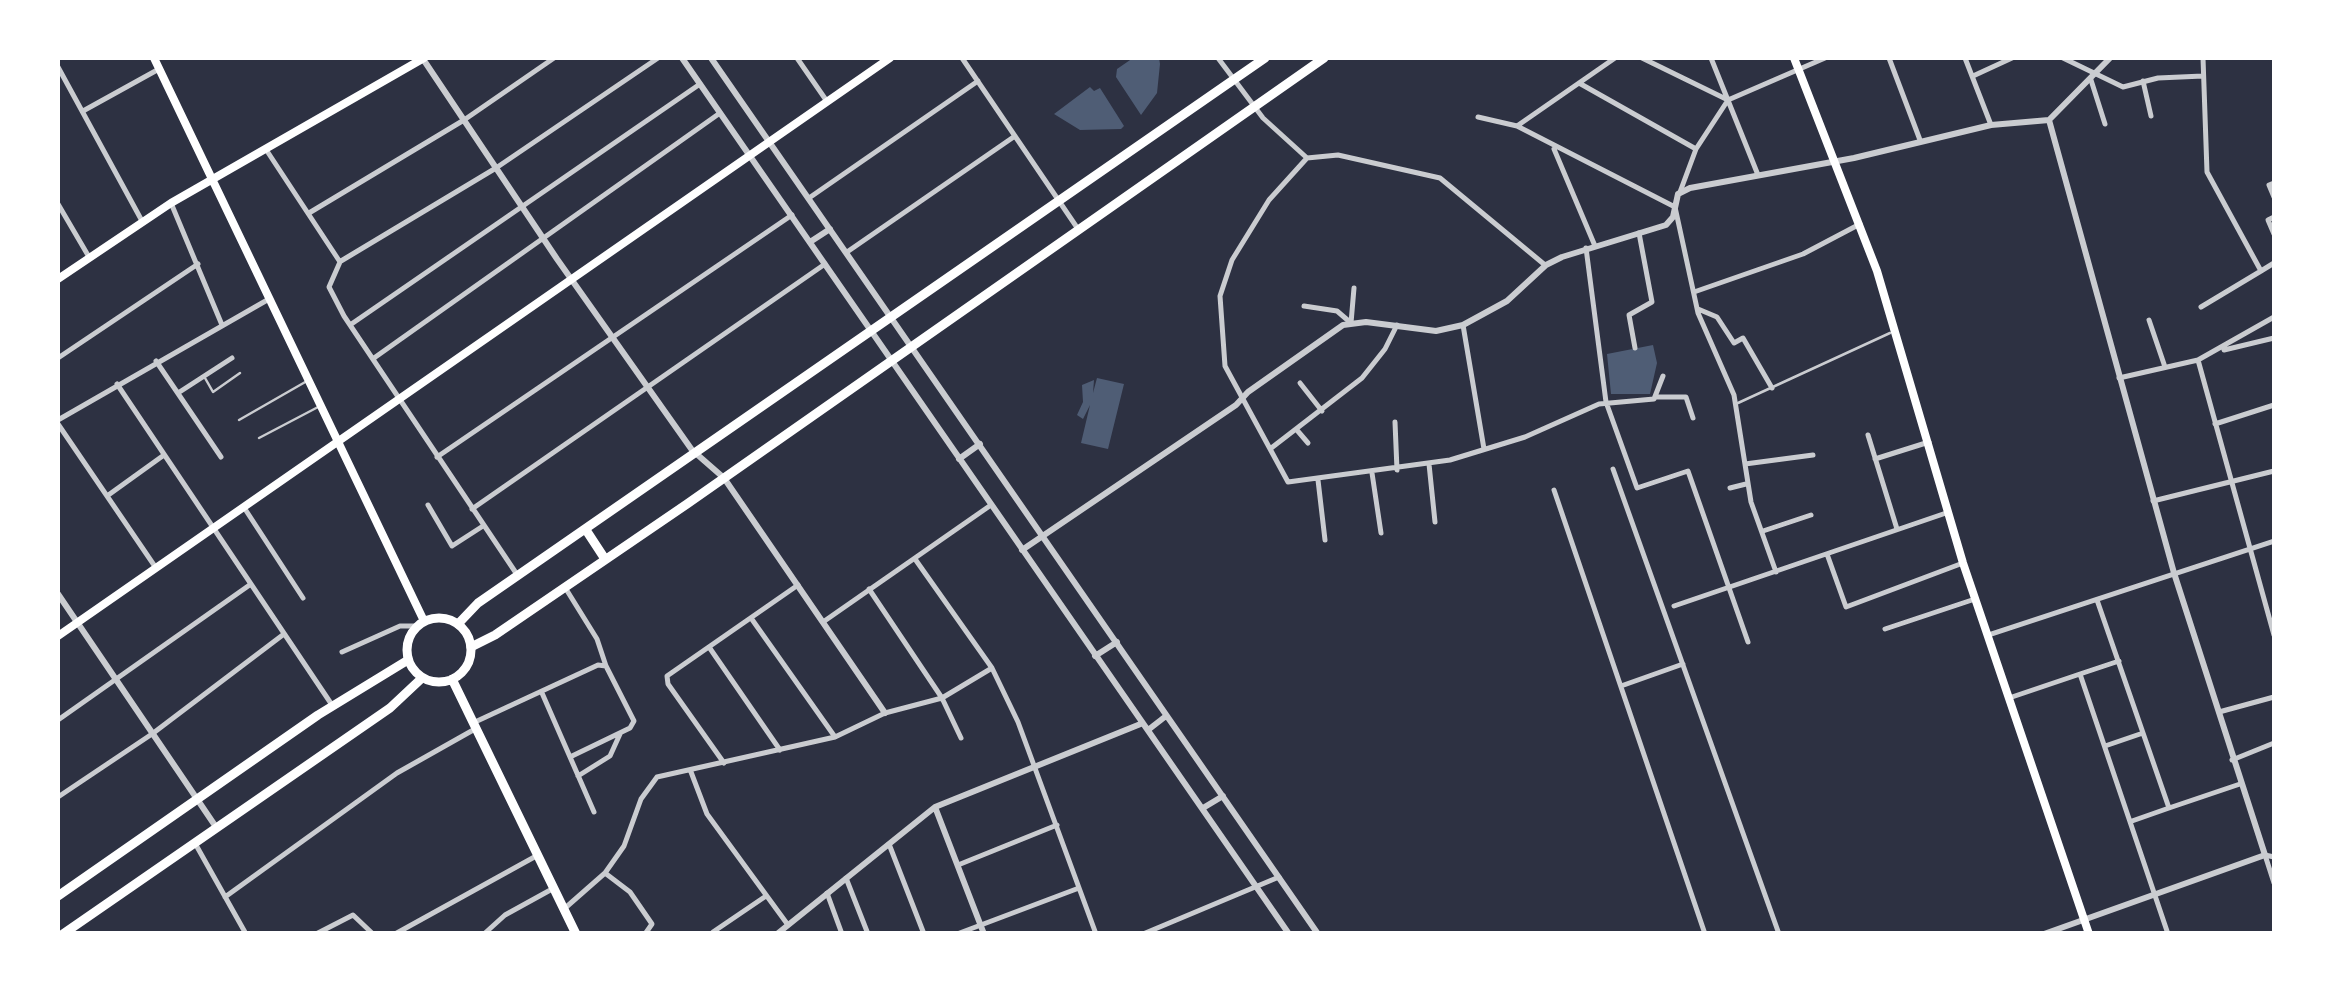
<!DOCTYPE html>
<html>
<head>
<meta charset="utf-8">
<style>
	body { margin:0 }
	#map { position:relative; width:2332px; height:991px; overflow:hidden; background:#2d3142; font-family:Commissioner,sans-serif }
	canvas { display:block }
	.frame { position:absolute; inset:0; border:60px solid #fff; pointer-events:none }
</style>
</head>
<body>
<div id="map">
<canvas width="2332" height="991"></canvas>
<div class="frame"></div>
</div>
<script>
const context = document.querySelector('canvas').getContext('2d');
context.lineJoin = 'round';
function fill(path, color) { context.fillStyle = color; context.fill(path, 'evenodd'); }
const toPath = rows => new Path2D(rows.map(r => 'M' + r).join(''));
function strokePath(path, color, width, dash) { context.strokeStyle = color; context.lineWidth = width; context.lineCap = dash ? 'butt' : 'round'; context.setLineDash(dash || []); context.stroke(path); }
const water = toPath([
	[1133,58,1159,58,1160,64,1157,93,1141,115,1116,77,1117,69],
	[1090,87,1094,91,1100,88,1124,126,1121,129,1080,130,1054,114],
	[1653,345,1657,363,1650,394,1611,394,1607,354],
	[1097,378,1124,384,1108,449,1081,443,1090,405,1083,419,1077,415,1083,402,1082,385,1094,380,1093,393]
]);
const service = toPath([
	[205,378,213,392,240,373],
	[1738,403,1890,333],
	[239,420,307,381],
	[259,438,320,406]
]);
const minor = toPath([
	[797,58,826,100],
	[962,58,1078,229],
	[1218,58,1263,118,1307,158],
	[1615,58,1517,126,1675,207,1698,313,1734,395,1751,502,1776,572],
	[1642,58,1728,100],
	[1711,58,1758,175],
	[1889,58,1920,140],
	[1965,58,1991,125],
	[2063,58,2123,87,2158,78,2203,76],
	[2203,58,2207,172,2261,271,2274,263],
	[58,67,142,221],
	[1973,76,2012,58],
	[2091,80,2105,124],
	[2143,81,2151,116],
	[1579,83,1696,149],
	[83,111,159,69],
	[1478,117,1517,126],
	[1554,149,1595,246],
	[267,151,340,262,329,287,344,316,518,576],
	[1307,158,1269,200,1232,260,1220,296,1225,366,1288,482,1450,460,1525,437,1599,404,1654,399,1663,376],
	[1307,158,1338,155,1440,178,1545,265],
	[2274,183,2269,185,2274,197],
	[1680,192,1696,149,1728,100,1825,58],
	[809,198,978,81],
	[171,203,222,325],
	[58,204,89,257],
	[309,213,464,120,554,58],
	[2274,217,2268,220,2274,234],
	[1586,248,1606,402,1637,488,1688,471,1748,642],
	[847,252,1015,136],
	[341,261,496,168,658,58],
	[1694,292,1803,254,1860,224],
	[1304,306,1337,311,1351,323],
	[2201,307,2261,271],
	[1698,309,1717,317,1734,343,1743,338,1772,388],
	[2149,320,2165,367],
	[1351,323,1354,288],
	[350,325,700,84],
	[1463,325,1484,449],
	[1635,348,1629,315,1652,302,1639,233],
	[2224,350,2274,338],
	[58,358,198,264],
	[374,358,720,113],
	[2198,360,2274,635],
	[156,361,221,457],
	[2119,378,2198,360,2274,317],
	[1300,383,1322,411],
	[117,384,332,705],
	[178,393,232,358],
	[1656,397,1686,397,1693,418],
	[58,420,269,299],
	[1395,422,1397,470],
	[58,424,156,568],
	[2215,424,2274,405],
	[1296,429,1308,443],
	[1868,435,1897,529],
	[1270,449,1362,378,1385,349,1397,325],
	[437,457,792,215],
	[1875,459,1929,442],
	[1429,464,1435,522],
	[1745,464,1813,455],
	[1613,469,1779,934],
	[1372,473,1381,533],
	[1318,480,1325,540],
	[1730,488,1746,484],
	[1554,490,1705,934],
	[107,496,164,455],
	[2153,501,2274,471],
	[428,505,452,546,483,526],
	[245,509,303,598],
	[472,509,825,264],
	[1763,531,1811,515],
	[1827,554,1846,607,1963,563],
	[915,559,992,668,1018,722,1096,934],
	[566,589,597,639,606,666],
	[869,589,942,698,961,738],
	[2097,600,2169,808,2240,784],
	[1674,606,1949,512],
	[751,618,835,737],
	[823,622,991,505],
	[1885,629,1975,599],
	[1988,635,2274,541],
	[709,647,780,750],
	[342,652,400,626,417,626],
	[2080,674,2119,661],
	[1621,686,1683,664],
	[542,693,570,757],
	[2009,698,2080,674,2168,934],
	[2219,712,2274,697],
	[58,720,251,584],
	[475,722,598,665,606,666,634,721,630,728,570,757,594,812],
	[2105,746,2143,733],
	[2232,760,2274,743],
	[724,763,668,684,667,676,798,585],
	[691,772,707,814,788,925],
	[578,776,610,756,620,734],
	[58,797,152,734,284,634],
	[2132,821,2169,808],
	[889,844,924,934],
	[196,845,246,934],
	[2274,857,2265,855,2274,883],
	[958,865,1057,825],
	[605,873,630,892,652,924,645,934],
	[846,878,868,934],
	[827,893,842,934],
	[225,897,397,773,475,729],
	[564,909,605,873,624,846,641,799,657,777,835,737,885,713,942,698,992,668],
	[713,932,766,896],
	[316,934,353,915,373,934],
	[395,934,538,855],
	[484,934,505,915,554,888],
	[957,934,1079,888],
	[1143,934,1279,877]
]);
const tertiary = toPath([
	[682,58,1289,934],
	[711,58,1318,934],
	[423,59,557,259,692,450,724,478,885,713],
	[810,242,830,229],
	[959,459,980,444],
	[1022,550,1236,405,1248,392,1343,325,1366,322,1436,331,1463,325,1507,301,1546,265,1562,257,1666,225,1673,217,1678,194,1690,188,1854,158,1991,125,2049,120],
	[58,594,216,827],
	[1095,656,1117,642],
	[1148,730,1166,716],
	[935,807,984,934],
	[1203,808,1223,796],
	[777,934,935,807,1143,723],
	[2044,934,2265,855,2174,573,2049,120,2110,58]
]);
const secondary = toPath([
	[154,58,424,621],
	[1794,58,1877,271,1963,563,2089,934],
	[58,279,171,203,424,58],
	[58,636,890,58]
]);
const primary = toPath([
	[586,530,605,559],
	[458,624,478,603,1265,58],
	[471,647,495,635,687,504,1324,58],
	[58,896,318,715,408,660],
	[63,934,390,708,422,678]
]);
const trunk = toPath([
	'407 650a32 32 0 1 1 64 0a32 32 0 1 1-64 0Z',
	[452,679,576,934]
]);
fill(water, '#4f5d75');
strokePath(service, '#caccd0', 2.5);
strokePath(minor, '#caccd0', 5);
strokePath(tertiary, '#caccd0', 6);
strokePath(secondary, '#fff', 8);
strokePath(primary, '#fff', 9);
strokePath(trunk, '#fff', 9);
</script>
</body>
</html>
